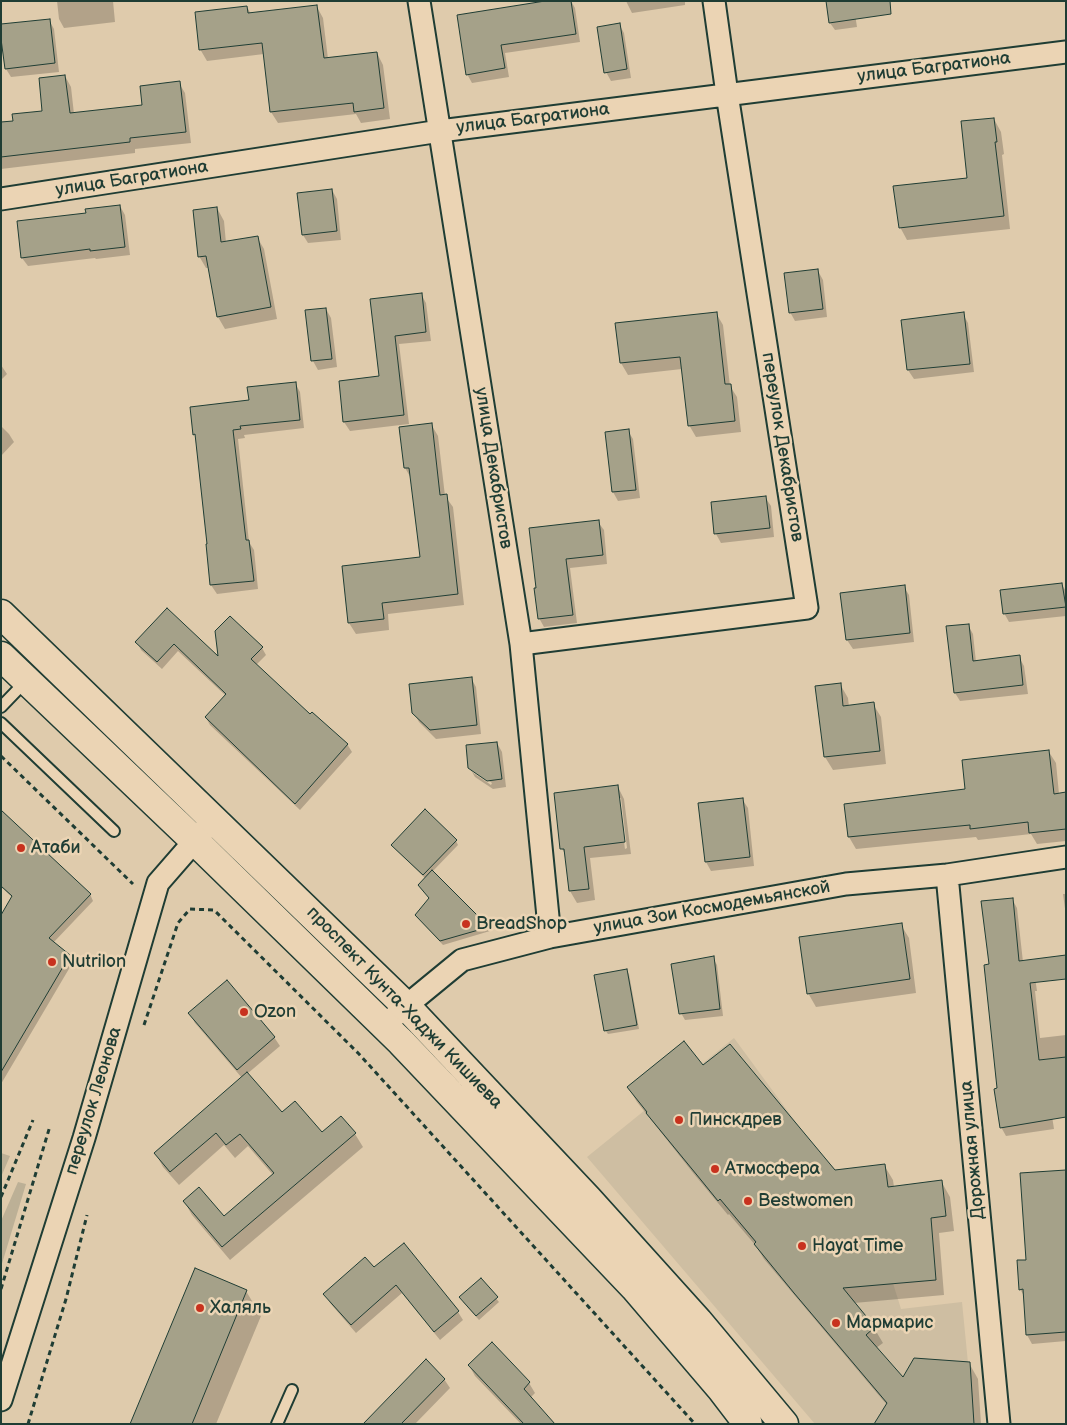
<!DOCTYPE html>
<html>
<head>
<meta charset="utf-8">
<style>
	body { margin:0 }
	#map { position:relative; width:1067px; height:1425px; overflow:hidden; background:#dfcbac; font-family:"Balsamiq Sans",sans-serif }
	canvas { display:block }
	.frame { position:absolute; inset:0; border:2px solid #1f3d34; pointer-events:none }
</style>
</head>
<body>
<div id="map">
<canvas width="1067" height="1425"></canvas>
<div class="frame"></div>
</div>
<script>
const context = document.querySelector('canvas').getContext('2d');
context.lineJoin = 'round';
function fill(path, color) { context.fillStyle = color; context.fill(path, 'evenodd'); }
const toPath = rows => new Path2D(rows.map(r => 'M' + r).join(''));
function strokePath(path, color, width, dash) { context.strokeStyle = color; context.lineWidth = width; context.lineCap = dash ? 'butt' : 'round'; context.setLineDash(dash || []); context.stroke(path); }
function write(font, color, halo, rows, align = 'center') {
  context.font = font + ' "Balsamiq Sans",sans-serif'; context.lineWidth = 5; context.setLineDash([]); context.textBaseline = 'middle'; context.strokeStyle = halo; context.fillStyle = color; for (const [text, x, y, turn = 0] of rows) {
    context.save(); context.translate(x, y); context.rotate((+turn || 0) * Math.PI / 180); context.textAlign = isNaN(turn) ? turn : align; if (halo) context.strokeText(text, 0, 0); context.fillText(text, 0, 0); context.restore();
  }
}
const built = toPath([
	[734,1038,878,1234,901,1309,962,1302,974,1424,815,1424,587,1157]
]);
const green = toPath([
	[1,1153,10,1156,1,1177],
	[18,1182,26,1184,1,1267,1,1221]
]);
const shadow = toPath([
	[57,1,113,1,115,22,64,28,59,19],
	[555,1,571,1,575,8,580,42,505,53,509,77,472,83,467,74,458,16],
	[626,1,685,1,685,5,632,13],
	[853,1,857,27,835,30,830,23],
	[247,7,251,14,317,7,323,18,328,59,377,53,383,65,390,119,361,123,356,114,278,123,271,112,264,54,207,61,200,49],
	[49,20,54,29,59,72,11,77,6,69],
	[619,24,624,33,631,78,611,81,606,72],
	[65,76,71,87,74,114,143,106,179,83,185,93,191,143,135,149,135,153,1,169,1,124,14,122,44,112],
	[994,119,1001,132,1004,154,1002,155,1010,229,907,240,900,227,968,179],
	[332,190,337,199,341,240,308,243,303,235],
	[120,206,125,215,130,255,96,259,95,258,28,266,22,258,87,214],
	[217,208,224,221,226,243,257,237,264,249,277,319,225,329,218,317,209,268,206,268,199,256],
	[818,271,823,280,827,317,795,321,790,312],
	[421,294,426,303,431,341,399,344,409,424,350,431,344,422,340,382,381,377,372,300],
	[326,309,331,318,337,367,318,370,313,361],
	[716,313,723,325,730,386,737,397,741,432,696,437,689,425,682,369,628,375,621,363,616,324],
	[963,314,968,323,974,372,914,379,908,370,903,321],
	[1,365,7,374,1,380],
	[295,383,300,392,304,428,244,435,245,438,238,439,249,542,254,550,258,589,217,594,211,585,209,545,196,438,194,434,250,401],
	[431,424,438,436,445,496,453,507,464,605,388,614,389,630,356,634,349,623,421,558,411,478,405,468],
	[1,426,9,434,14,442,1,456],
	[628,431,633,439,640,498,618,501,613,492],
	[765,497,771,506,774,537,721,543,716,534,712,503],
	[598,522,604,530,607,564,570,568,577,623,544,627,539,618,536,589],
	[1062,585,1066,591,1066,616,1009,622,1004,613],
	[904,587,909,595,914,642,853,649,847,640],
	[167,610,220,660,262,648,266,655,256,665,311,716,347,744,352,752,300,810,210,725,206,718,226,696,178,651,162,669,141,650,137,642],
	[968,625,973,634,976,662,1019,657,1024,666,1028,694,960,701,955,693],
	[471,678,476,687,481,734,436,739,419,722,414,713],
	[840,684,848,698,849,707,873,704,881,717,886,764,833,770,825,757],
	[497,743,502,752,506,787,493,789,475,777,472,772,491,785,492,783,472,769,472,772,470,768],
	[1049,752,1056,763,1059,794,1066,794,1066,841,1037,844,1031,834,978,840,976,837,856,849,849,837,967,790],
	[618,787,624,799,631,854,590,858,595,900,577,903,570,891,567,857,562,849],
	[618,798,621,798,627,848,625,849],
	[742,799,748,808,754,866,711,871,706,862],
	[1,811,90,894,93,901,53,943,69,956,73,962,1,1084,1,918,13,898,1,887],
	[456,841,458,845,432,872,490,931,443,945,416,916,430,899,425,878,395,849,393,845],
	[1063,894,1066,894,1066,916],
	[1012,899,1017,908,1023,962,1034,970,1037,991,1035,991,1040,1038,1066,1035,1066,1088,1048,1090,1054,1129,1006,1136,1001,1127,990,966],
	[901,925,909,938,916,993,816,1007,808,993],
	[713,958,717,965,723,1016,685,1020,681,1013],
	[626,970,629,974,639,1029,608,1034,605,1030],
	[190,1014,274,1037,280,1046,247,1074,282,1114,322,1134,341,1117,355,1134,363,1147,230,1260,192,1215,184,1201,223,1218,273,1175,248,1146,235,1158,224,1145,179,1185,163,1167,156,1154,242,1078,195,1023],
	[703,1067,834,1171,884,1165,893,1180,894,1187,941,1181,950,1197,954,1231,939,1233,944,1295,854,1303,874,1328,883,1343,876,1348,903,1379,969,1363,978,1379,981,1424,884,1424,887,1405,764,1259,756,1246,729,1214,728,1215,694,1174,637,1102,628,1087],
	[1066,1171,1066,1341,1032,1344,1027,1335,1024,1296,1020,1289],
	[374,1269,458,1312,463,1320,440,1340,402,1293,356,1333,330,1303,325,1294],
	[481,1280,499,1302,479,1320,463,1302],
	[246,1291,261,1316,216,1424,132,1424],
	[492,1344,529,1383,535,1393,530,1398,554,1424,521,1424,475,1376,469,1365],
	[444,1379,450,1388,415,1424,365,1424]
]);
const building = toPath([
	[545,1,571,1,576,34,501,45,505,68,466,75,457,15,545,1],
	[826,1,890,1,891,14,829,23,826,1],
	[317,5,324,58,377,52,384,108,354,112,353,103,270,112,262,43,199,50,195,12,247,6,248,13,317,5],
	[50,19,55,63,5,69,1,39,1,24,50,19],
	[620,23,627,69,604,73,597,27,620,23],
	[65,75,70,113,142,105,140,86,180,81,186,132,130,138,130,142,1,157,1,122,13,121,12,114,42,111,39,78,65,75],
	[994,118,997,142,995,142,1004,216,899,228,893,186,967,178,961,121,994,118],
	[332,189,337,231,302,235,297,193,332,189],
	[120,205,125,247,90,251,90,249,21,258,17,221,86,213,85,209,120,205],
	[217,207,221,242,258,236,271,307,217,317,206,256,198,257,193,210,217,207],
	[818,269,823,309,789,313,784,273,818,269],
	[422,293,426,332,395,336,404,415,343,422,339,381,379,376,370,299,422,293],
	[326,308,332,359,311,361,305,310,326,308],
	[717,312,725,384,731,384,735,421,688,426,680,357,620,363,615,323,717,312],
	[964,312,970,364,907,370,901,320,964,312],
	[296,382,300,420,240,426,241,429,233,430,246,540,249,540,254,581,210,585,206,544,207,544,195,434,193,435,190,407,249,400,247,387,296,382],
	[432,423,440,495,447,494,458,594,382,603,384,619,348,623,342,566,420,557,409,468,404,468,399,427,432,423],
	[629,429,636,490,612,492,605,432,629,429],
	[766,496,770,528,714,534,711,502,766,496],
	[599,520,603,555,566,559,573,615,538,619,534,588,536,588,529,528,599,520],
	[1062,583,1066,607,1003,614,1000,590,1062,583],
	[905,585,910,633,846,640,840,593,905,585],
	[167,608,218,656,215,631,230,616,263,647,251,659,310,714,312,712,348,744,295,804,205,717,226,694,174,644,157,662,135,642,167,608],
	[969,624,973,661,1020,655,1023,685,954,693,946,626,969,624],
	[472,677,477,725,430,730,412,713,409,684,472,677],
	[841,683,843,706,874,702,880,751,824,757,815,686,841,683],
	[497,742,502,779,487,781,468,768,466,745,497,742],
	[1049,750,1054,794,1066,792,1066,829,1029,833,1028,822,970,829,970,825,848,837,844,804,965,789,962,760,1049,750],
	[618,785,625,842,584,847,589,889,569,891,564,849,560,849,554,793,618,785],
	[743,798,750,857,705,862,698,803,743,798],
	[425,809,457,840,423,875,391,845,425,809],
	[1,810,91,894,49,938,70,955,1,1072,1,915,12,896,1,886,1,810],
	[432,870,489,927,440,941,415,915,429,898,418,885,432,870],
	[1013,898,1019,961,1066,955,1066,979,1030,983,1039,1060,1066,1057,1066,1117,1000,1128,994,1089,997,1088,984,965,989,964,981,901,1013,898],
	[902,923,910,979,807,994,799,937,902,923],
	[714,956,720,1009,679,1014,671,964,714,956],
	[627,969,637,1025,604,1031,594,975,627,969],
	[227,980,275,1037,237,1070,188,1013,227,980],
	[684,1041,703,1065,730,1044,835,1170,885,1164,888,1187,942,1180,946,1216,931,1218,936,1280,843,1288,875,1327,866,1335,903,1377,914,1358,970,1362,974,1424,874,1424,887,1403,794,1293,754,1244,756,1242,720,1199,718,1201,701,1180,646,1113,647,1112,627,1087,684,1041],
	[247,1072,282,1112,295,1101,322,1132,341,1116,356,1133,222,1247,183,1201,199,1187,224,1216,274,1173,240,1134,226,1145,216,1133,170,1172,154,1153,247,1072],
	[1066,1170,1066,1332,1026,1335,1023,1289,1019,1290,1017,1260,1026,1260,1020,1173,1066,1170],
	[404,1243,459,1311,434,1332,396,1285,351,1325,323,1294,365,1257,374,1267,404,1243],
	[195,1268,247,1290,192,1424,130,1424,195,1268],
	[481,1278,498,1297,476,1316,459,1297,481,1278],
	[492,1342,530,1382,524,1389,555,1424,524,1424,468,1365,492,1342],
	[426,1359,445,1379,401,1424,363,1424,426,1359]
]);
const path = toPath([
	[1,756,133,884],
	[144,1025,178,923,190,909,214,910,359,1054,695,1424],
	[1,1197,33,1120],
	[1,1289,50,1126],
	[28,1424,66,1299,87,1215]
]);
const service = toPath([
	[1,707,26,681],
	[1,723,114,831],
	[277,1424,292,1390]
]);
const minor = toPath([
	[419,1,521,644,550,937],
	[1,199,440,131,1066,52],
	[521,644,807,608,727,94,714,1],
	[947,875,999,1424],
	[384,1026,406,1006,462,960,550,937,846,884,947,875,1066,857],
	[1,1400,84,1138,158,883,205,829]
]);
const primary = toPath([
	[1,614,406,1006,588,1199,698,1321,784,1424],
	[1,656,195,841,401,1042,634,1287,722,1390,748,1424]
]);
const markers = [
	[21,848,5,"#c8321e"],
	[466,924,5,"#c8321e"],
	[52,962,5,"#c8321e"],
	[244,1012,5,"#c8321e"],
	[679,1120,5,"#c8321e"],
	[715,1169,5,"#c8321e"],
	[748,1201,5,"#c8321e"],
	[802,1246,5,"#c8321e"],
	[200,1308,5,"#c8321e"],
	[836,1323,5,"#c8321e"]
];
const streetNames = [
	["улица Багратиона",934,68,-7],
	["улица Багратиона",533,119,-7],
	["улица Багратиона",132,179,-9],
	["переулок Декабристов",782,447,81],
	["улица Декабристов",493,468,81],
	["улица Зои Космодемьянской",712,908,-10],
	["проспект Кунта-Хаджи Кишиева",404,1008,46],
	["переулок Леонова",94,1101,-73],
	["Дорожная улица",973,1150,-95]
];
const poiNames = [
	["Атаби",31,848],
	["BreadShop",476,924],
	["Nutrilon",62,962],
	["Ozon",254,1012],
	["Пинскдрев",689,1120],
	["Атмосфера",725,1169],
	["Bestwomen",758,1201],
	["Hayat Time",812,1246],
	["Халяль",210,1308],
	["Мармарис",846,1323]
];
fill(built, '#cebea2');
fill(green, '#bcb096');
fill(shadow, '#0003');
fill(building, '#a5a189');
strokePath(building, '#1f3d34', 1);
strokePath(service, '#1f3d34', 14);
strokePath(minor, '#1f3d34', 25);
strokePath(primary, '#1f3d34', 31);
strokePath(path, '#1f3d34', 3, [5, 4]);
strokePath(service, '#ebd4b4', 10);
strokePath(minor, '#ebd4b4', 21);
strokePath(primary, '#ebd4b4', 28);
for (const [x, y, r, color] of markers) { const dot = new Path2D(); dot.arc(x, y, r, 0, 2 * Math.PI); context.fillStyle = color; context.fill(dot); strokePath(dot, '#ebd4b4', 2); }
write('18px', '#1f3d34', '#ebd4b4', streetNames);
write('18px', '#1f3d34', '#ebd4b4', poiNames, 'left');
</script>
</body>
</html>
